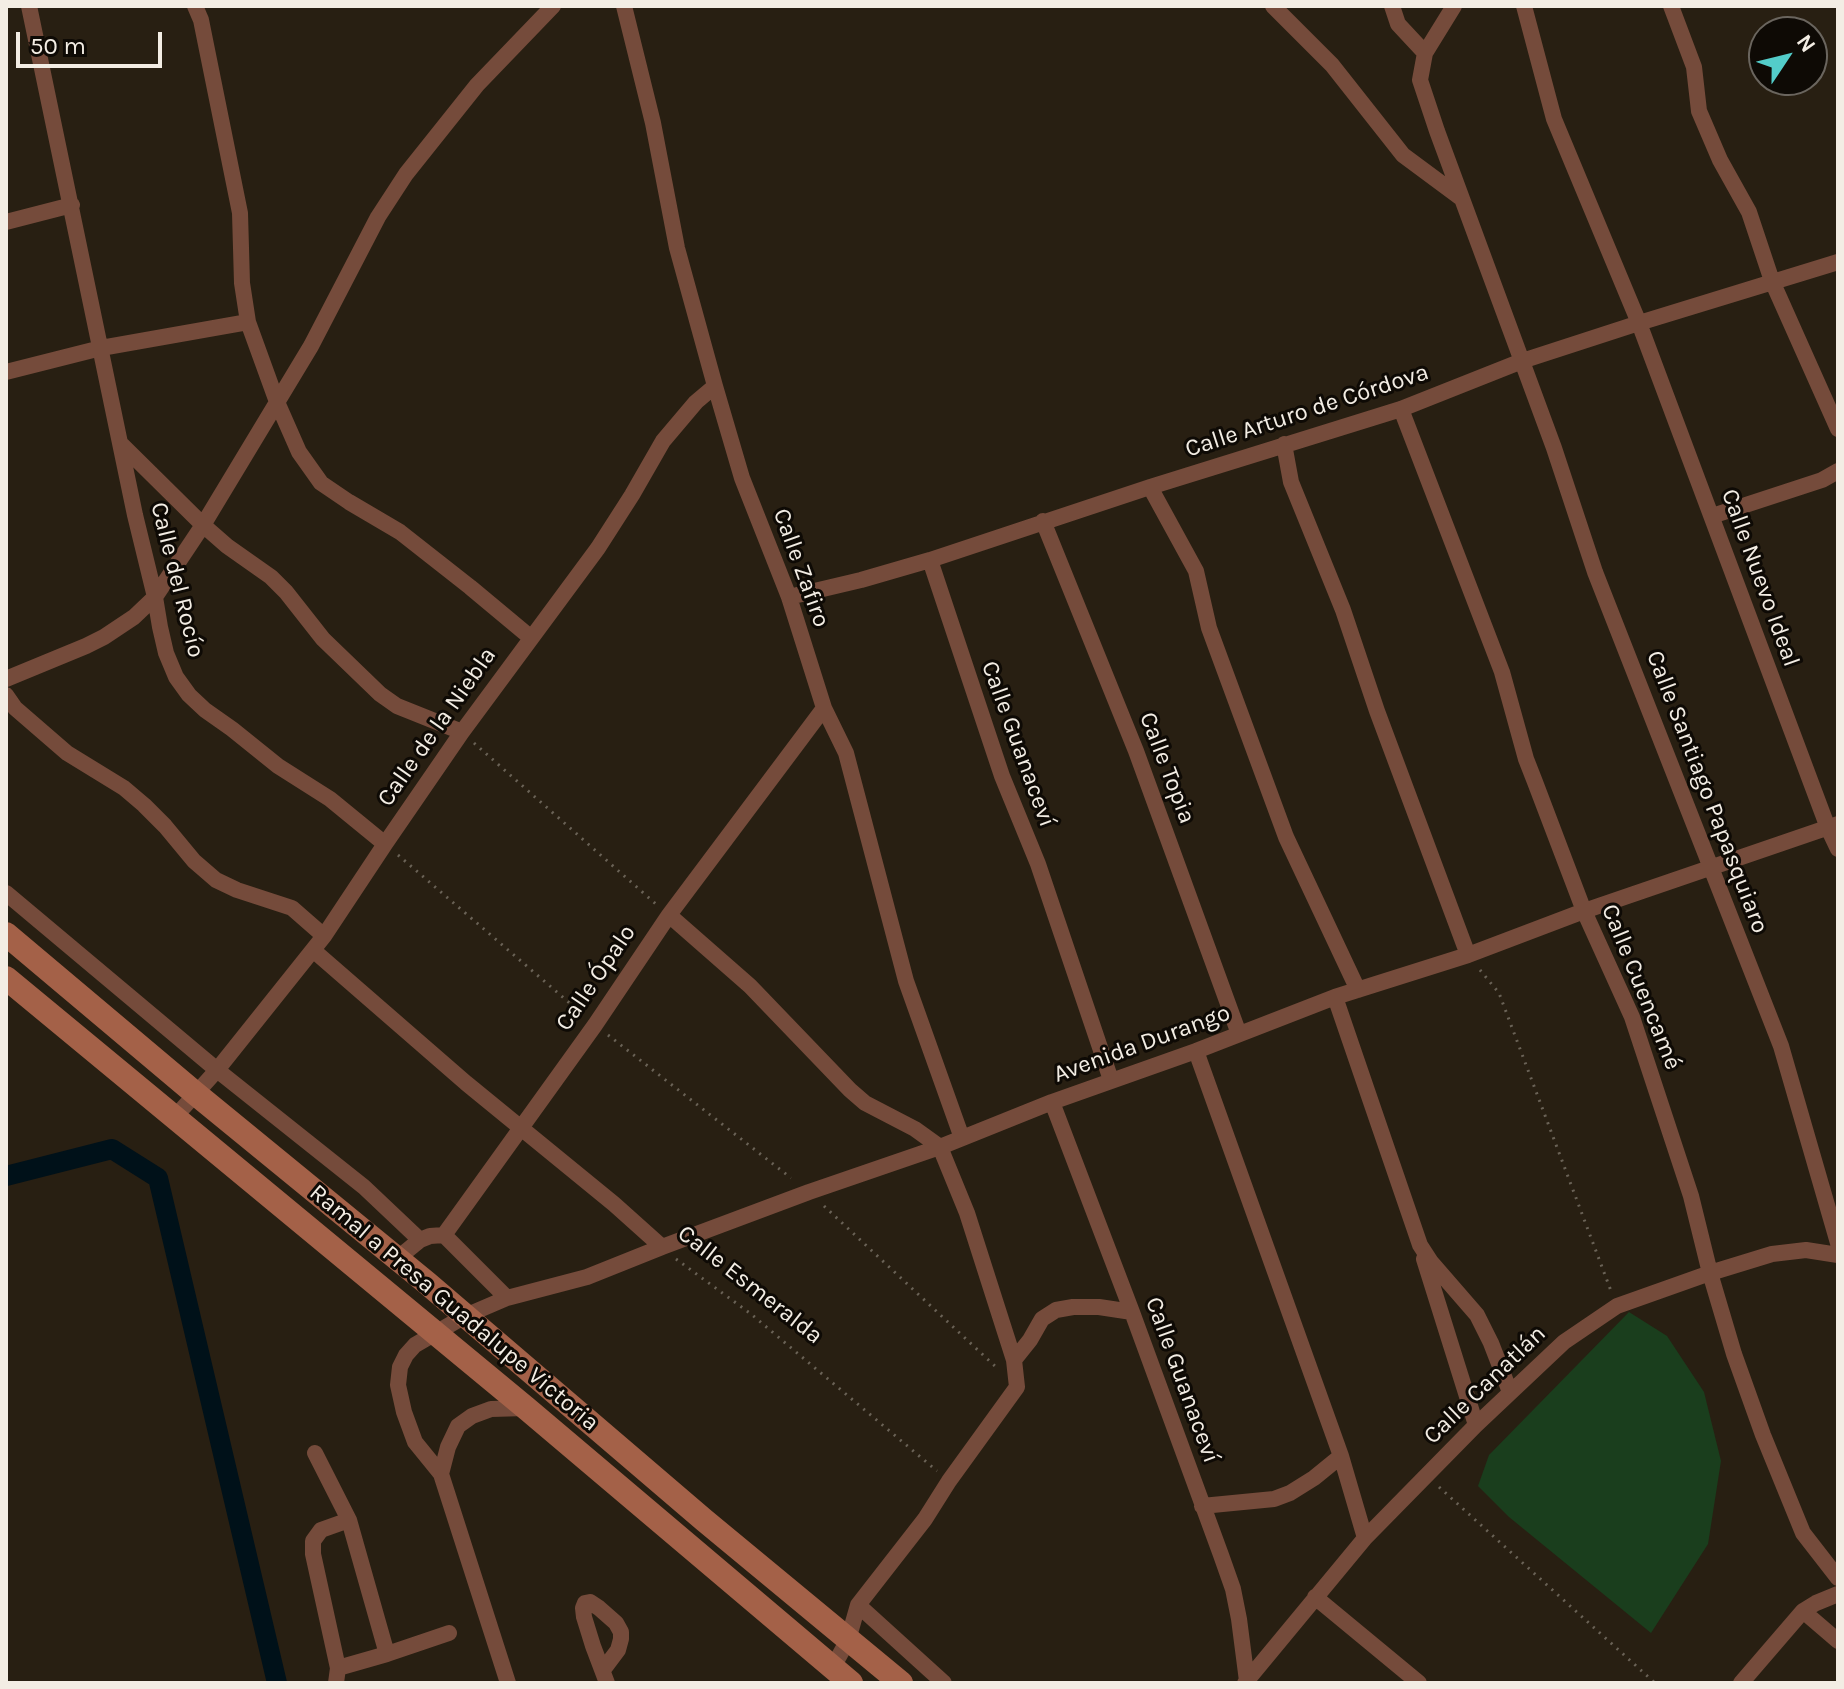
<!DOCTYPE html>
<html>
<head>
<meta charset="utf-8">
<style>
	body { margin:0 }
	#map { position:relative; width:1844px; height:1689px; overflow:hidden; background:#281f12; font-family:Karla,sans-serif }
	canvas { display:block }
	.frame { position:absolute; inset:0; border:8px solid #f3ede4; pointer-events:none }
	.north { position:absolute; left:1748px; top:16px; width:80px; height:80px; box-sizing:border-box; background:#0e0a05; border:2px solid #6a655e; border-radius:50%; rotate:55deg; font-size:22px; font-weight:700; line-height:32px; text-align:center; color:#f3ede4 }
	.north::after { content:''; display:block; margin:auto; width:28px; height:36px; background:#53cdca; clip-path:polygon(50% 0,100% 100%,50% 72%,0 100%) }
	.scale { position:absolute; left:16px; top:32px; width:146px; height:36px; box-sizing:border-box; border:4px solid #f3ede4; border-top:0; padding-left:10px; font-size:24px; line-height:28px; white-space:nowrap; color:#f3ede4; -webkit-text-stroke:6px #0e0a05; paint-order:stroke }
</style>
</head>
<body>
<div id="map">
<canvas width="1844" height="1689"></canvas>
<div class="frame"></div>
<div class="north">N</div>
<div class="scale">50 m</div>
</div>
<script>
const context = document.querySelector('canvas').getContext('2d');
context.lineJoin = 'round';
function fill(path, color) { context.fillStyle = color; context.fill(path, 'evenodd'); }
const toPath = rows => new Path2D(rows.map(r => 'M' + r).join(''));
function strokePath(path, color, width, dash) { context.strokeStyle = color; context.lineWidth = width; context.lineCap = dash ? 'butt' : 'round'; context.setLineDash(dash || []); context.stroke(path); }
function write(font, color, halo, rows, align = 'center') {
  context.font = font + ' Karla,sans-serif'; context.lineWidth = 6; context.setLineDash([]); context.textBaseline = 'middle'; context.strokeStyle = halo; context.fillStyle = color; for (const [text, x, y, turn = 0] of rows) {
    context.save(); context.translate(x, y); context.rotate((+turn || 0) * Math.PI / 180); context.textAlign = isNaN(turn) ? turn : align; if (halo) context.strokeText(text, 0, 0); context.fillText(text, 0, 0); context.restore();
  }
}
const green = toPath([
	[1629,1312,1667,1336,1704,1392,1721,1461,1708,1544,1651,1633,1509,1517,1478,1486,1489,1455]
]);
const canal = toPath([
	[6,1176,112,1149,158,1178,277,1683]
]);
const path = toPath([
	[474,743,657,905],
	[398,855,580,1012],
	[1480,970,1499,993,1611,1291],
	[608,1035,791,1178],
	[824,1206,997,1368],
	[676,1259,751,1314,937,1471],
	[1439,1487,1655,1683]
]);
const street = toPath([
	[29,6,135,515,155,597,160,627,166,653,176,677,189,695,205,710,232,729,278,766,330,799,385,844],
	[195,6,201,20,240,213,242,283,248,322,277,402,299,452,321,483,349,502,400,532,470,587,530,637],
	[624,6,653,123,677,248,715,386,742,478,789,597,824,708,846,753,906,981,962,1138],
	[1273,6,1332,65,1403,155,1461,198],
	[1392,6,1398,24,1425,53],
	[1454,6,1425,53,1420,80,1437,131,1554,448,1595,572,1781,1046,1838,1243],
	[1524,6,1554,119,1639,323,1828,828,1838,849],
	[1671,6,1694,67,1699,111,1720,160,1749,212,1772,281,1838,429],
	[6,222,72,205],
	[6,372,101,348,248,322],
	[1401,409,1502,672,1526,759,1535,782,1584,911,1632,1017,1691,1196,1710,1273,1734,1354,1763,1435,1803,1533,1838,1578],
	[1284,444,1291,482,1343,610,1377,711,1468,955],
	[122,445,203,525,227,546,271,577,286,592,323,639,380,694,397,706,462,732],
	[1150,487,1196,571,1209,628,1286,837,1358,990],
	[1712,516,1822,480,1838,471],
	[1043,521,1136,751,1239,1034],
	[930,560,1002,776,1038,864,1111,1080],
	[789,597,861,580,930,560,1150,487,1401,409,1522,361,1639,323,1838,262],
	[6,679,86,646,104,637,134,617,155,597,203,525,311,346,378,217,406,174,477,85,553,6],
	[6,695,15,708,67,753,124,788,144,805,165,826,194,861,216,880,237,890,292,908,324,936],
	[6,893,217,1070,364,1187,420,1240],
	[669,915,750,986,850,1090,865,1103,915,1129,940,1147,967,1213,1014,1360,1017,1387,949,1481,925,1519,858,1605,848,1640,833,1667],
	[313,950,466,1083,614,1204,662,1247],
	[1335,997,1420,1245,1431,1262,1477,1315,1491,1343,1510,1392],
	[1196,1051,1341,1456,1365,1538],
	[1052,1102,1132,1312,1221,1555,1233,1589,1239,1619,1247,1681],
	[174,1118,217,1070,324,936,385,844,462,732,598,548,632,495,663,441,696,402,715,386],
	[444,1235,507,1298],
	[398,1258,420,1240,430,1236,444,1235,595,1025,669,915,824,708],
	[1424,1259,1476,1425],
	[1014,1360,1030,1340,1042,1319,1056,1310,1073,1307,1099,1307,1132,1312],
	[315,1453,349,1520,387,1654],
	[441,1474,448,1447,458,1426,472,1416,491,1409,526,1408],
	[1202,1506,1274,1499,1290,1493,1314,1478,1341,1456],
	[1315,1597,1419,1683],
	[858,1605,944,1683],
	[1803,1611,1838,1641],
	[338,1668,387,1654,449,1633],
	[603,1670,618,1650,621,1639,621,1632,616,1623,599,1608,590,1602,585,1603,583,1608,584,1617,593,1646,607,1683],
	[336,1683,338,1668,313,1554,313,1541,321,1530,349,1520],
	[508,1683,441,1474,415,1442,404,1412,398,1385,400,1367,406,1355,415,1345,465,1316,507,1298,587,1277,662,1247,809,1192,940,1147,1052,1102,1196,1051,1335,997,1468,955,1584,911,1838,824],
	[1245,1683,1365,1538,1476,1425,1564,1342,1617,1306,1710,1273,1772,1254,1806,1250,1838,1255],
	[1741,1683,1803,1611,1816,1603,1838,1594]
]);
const secondary = toPath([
	[6,934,196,1094,427,1283,704,1520,901,1683],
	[6,978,526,1408,851,1683]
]);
const streetNames = [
	["Calle Arturo de Córdova",1307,411,-18],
	["Calle Zafiro",801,568,70],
	["Calle Nuevo Ideal",1760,578,70],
	["Calle del Rocío",177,580,76],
	["Calle de la Niebla",437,727,-55],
	["Calle Guanaceví",1018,744,70],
	["Calle Topia",1167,768,69],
	["Calle Santiago Papasquiaro",1707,792,69],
	["Calle Ópalo",596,978,-56],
	["Calle Cuencamé",1641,987,68],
	["Avenida Durango",1142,1044,-20],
	["Calle Esmeralda",750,1285,38],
	["Ramal a Presa Guadalupe Victoria",454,1308,40],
	["Calle Guanaceví",1182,1380,70],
	["Calle Canatlán",1485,1385,-44]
];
fill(green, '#1a3e1d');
strokePath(canal, '#001119', 20);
strokePath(path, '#6a6256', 3, [2, 6]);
strokePath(street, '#754b3b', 16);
strokePath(secondary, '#a46148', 24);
write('24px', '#f3ede4', '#0e0a05', streetNames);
</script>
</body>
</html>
